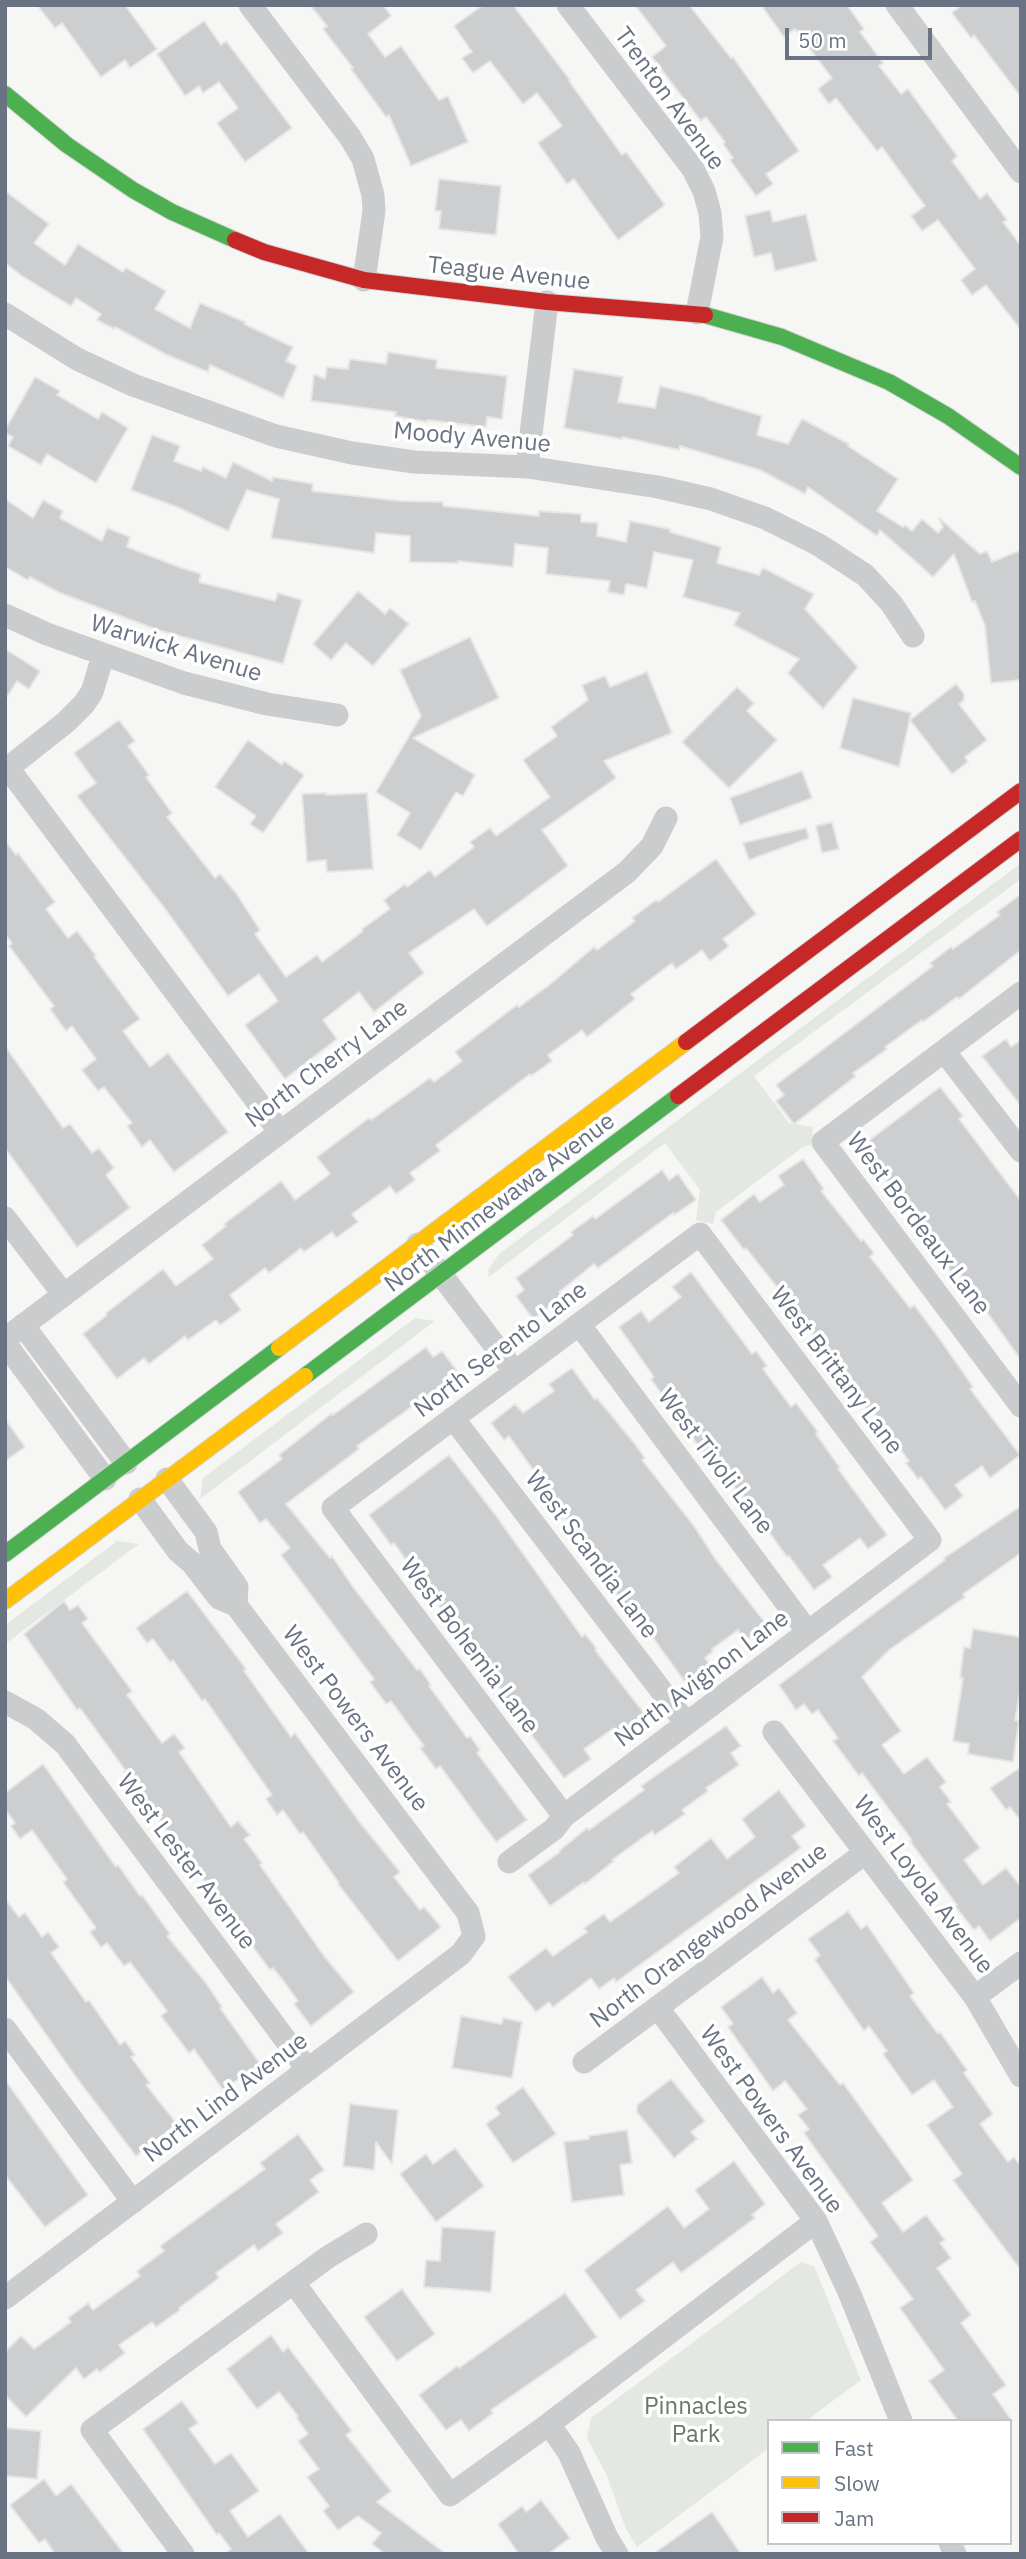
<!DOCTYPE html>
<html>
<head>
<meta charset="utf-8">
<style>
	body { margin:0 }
	#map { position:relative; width:1026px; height:2559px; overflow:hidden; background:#f6f6f5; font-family:"IBM Plex Sans",sans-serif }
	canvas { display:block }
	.frame { position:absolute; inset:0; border:7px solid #697383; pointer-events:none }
	.legend { position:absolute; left:767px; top:2419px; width:245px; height:126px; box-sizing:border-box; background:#fff; border:2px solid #c3c7cd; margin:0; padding:9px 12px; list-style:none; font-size:21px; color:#697383 }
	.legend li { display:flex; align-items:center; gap:14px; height:35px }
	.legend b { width:35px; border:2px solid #c3c7cd }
	.scale { position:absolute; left:785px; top:28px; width:147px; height:32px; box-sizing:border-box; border:4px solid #697383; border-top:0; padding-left:9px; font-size:21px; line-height:24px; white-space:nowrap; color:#697383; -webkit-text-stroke:5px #fff; paint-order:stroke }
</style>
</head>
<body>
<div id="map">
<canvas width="1026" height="2559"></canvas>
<div class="frame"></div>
<ul class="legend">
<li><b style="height:9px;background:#4caf50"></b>Fast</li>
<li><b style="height:9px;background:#ffc107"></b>Slow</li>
<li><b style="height:9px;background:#c62828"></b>Jam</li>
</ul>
<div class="scale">50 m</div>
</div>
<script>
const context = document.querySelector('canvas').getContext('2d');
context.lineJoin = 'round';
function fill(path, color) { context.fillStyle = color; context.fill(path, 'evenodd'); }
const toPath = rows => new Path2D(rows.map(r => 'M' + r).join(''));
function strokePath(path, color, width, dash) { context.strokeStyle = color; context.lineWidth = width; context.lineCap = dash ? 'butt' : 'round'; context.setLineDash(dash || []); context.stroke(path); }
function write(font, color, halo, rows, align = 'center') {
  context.font = font + ' "IBM Plex Sans",sans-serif'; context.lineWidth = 7; context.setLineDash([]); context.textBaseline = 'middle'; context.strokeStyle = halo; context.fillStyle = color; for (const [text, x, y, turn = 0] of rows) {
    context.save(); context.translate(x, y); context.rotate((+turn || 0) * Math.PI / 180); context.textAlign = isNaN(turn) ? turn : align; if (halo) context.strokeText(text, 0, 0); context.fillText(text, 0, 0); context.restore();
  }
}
const green = toPath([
	[1021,863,1021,879,754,1076,789,1123,813,1127,811,1145,803,1147,716,1212,713,1224,696,1220,700,1190,665,1143,489,1277,488,1270,499,1254],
	[415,1318,435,1321,200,1499,203,1478],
	[117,1541,139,1544,5,1644,5,1625],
	[801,2262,814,2266,861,2380,806,2421,769,2421,769,2448,637,2547,626,2529,607,2476,587,2438,591,2418]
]);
const building = toPath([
	[37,5,125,5,157,49,130,68,125,60,101,77,62,23,55,28,37,5],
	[310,5,383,5,391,16,368,34,385,57,401,46,439,100,448,96,468,142,411,166,389,115,386,117,351,69,353,68,323,29,327,26,310,5],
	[483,5,513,5,570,80,569,81,622,155,626,152,665,205,618,240,574,179,567,184,538,143,562,126,537,93,523,104,490,61,473,73,462,58,472,52,454,26,483,5],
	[635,5,689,5,731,58,733,57,799,151,766,174,773,184,756,196,730,160,733,158,723,144,725,142,706,117,701,121,652,57,666,46,635,5],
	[761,5,847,5,864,29,860,32,883,63,879,66,901,94,908,89,957,156,952,161,980,199,987,193,1007,220,1003,222,1021,246,1021,330,986,285,972,295,961,280,975,269,938,220,922,231,911,216,925,206,882,147,877,151,836,98,829,104,818,89,832,78,795,29,784,37,761,5],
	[962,5,1021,5,1021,97,974,35,971,38,952,13,962,5],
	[204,21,221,45,226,41,292,128,245,162,217,123,238,108,219,82,203,93,199,86,185,96,157,54,204,21],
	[439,179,501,186,496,235,439,229,441,211,435,211,439,179],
	[5,191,49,224,34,243,65,265,78,244,123,272,126,268,166,291,155,309,190,328,200,303,245,322,244,324,293,347,286,361,297,366,283,398,210,365,208,372,167,355,115,327,114,329,97,320,101,314,76,298,71,306,22,276,5,263,5,191],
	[770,210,773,222,806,214,817,261,775,271,771,253,754,257,745,216,770,210],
	[388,352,437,360,436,368,507,376,502,419,487,417,486,427,427,420,427,422,395,416,396,412,311,401,314,374,325,379,327,367,348,369,350,359,386,364,388,352],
	[574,369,623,377,618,402,655,408,660,386,707,398,706,399,762,416,757,435,788,444,802,419,849,444,848,446,898,479,877,511,903,527,905,525,912,531,922,519,938,533,943,527,939,518,980,554,987,551,992,562,1021,550,1021,680,991,683,985,626,975,601,972,602,954,554,933,577,880,530,877,536,808,487,805,494,760,470,680,446,679,450,623,437,622,439,564,428,574,369],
	[35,377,60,391,57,395,98,419,102,412,128,428,96,483,47,454,41,465,8,446,13,437,5,433,5,430,35,377],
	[152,435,180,446,174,461,201,471,203,467,226,478,233,462,272,481,273,477,313,484,312,491,400,501,443,502,443,506,539,516,539,511,581,514,581,522,598,523,597,536,626,542,630,521,670,529,670,532,721,547,717,563,759,575,763,568,814,594,805,609,858,667,823,709,788,673,799,659,734,625,740,613,683,597,693,560,654,552,647,588,626,584,624,595,608,592,610,581,546,574,548,548,515,544,513,567,458,561,458,563,410,562,410,536,376,533,374,553,271,538,279,499,247,490,228,531,177,507,131,490,152,435],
	[5,499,33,518,43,500,63,511,60,518,102,541,107,528,130,537,127,547,179,567,201,574,199,582,275,601,278,593,302,600,283,664,158,630,60,593,30,577,28,580,5,567,5,499],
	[358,591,385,614,390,608,409,624,373,666,346,643,331,660,313,644,358,591],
	[470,637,499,698,413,738,475,775,463,796,456,792,421,850,397,835,410,813,376,792,421,716,400,670,470,637],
	[5,649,40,671,29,689,17,681,5,700,5,649],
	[647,672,672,733,604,761,616,778,542,830,568,866,487,926,474,909,409,953,424,973,374,1012,359,992,323,1020,337,1039,285,1079,245,1025,278,1001,259,974,228,996,166,910,77,796,96,783,74,753,119,720,135,741,128,746,149,775,146,777,172,813,167,817,215,878,220,874,236,893,260,930,255,934,286,977,317,955,322,962,363,931,362,929,390,909,384,900,405,884,407,887,430,870,435,877,474,847,470,842,490,828,496,836,550,797,523,760,557,736,551,727,588,700,582,685,605,676,610,687,647,672],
	[956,684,964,694,964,700,959,704,987,740,965,757,968,762,952,774,910,720,956,684],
	[737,687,754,703,747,711,777,740,729,788,682,742,737,687],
	[853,698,911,713,899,767,840,748,853,698],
	[248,740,282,765,284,761,304,775,263,833,250,824,256,816,215,787,248,740],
	[802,771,812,798,740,825,730,798,802,771],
	[326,793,326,795,367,793,373,869,327,872,326,860,307,862,302,794,326,793],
	[832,822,839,849,822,853,816,826,832,822],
	[806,828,809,838,749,860,743,843,806,828],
	[5,841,16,855,18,853,55,902,46,909,68,938,77,931,96,956,94,957,140,1019,123,1031,150,1067,168,1053,228,1132,174,1172,150,1140,142,1147,127,1126,132,1123,104,1087,98,1091,82,1070,96,1059,72,1026,66,1031,50,1009,54,1006,9,946,12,943,5,934,5,841],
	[716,859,756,914,723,939,729,946,710,961,702,950,676,969,672,963,631,994,635,999,587,1037,582,1030,548,1055,552,1061,531,1076,530,1074,436,1145,440,1151,410,1173,415,1180,396,1194,390,1186,352,1214,358,1222,336,1238,332,1232,304,1252,301,1248,269,1273,265,1268,230,1295,241,1310,220,1325,216,1320,188,1340,185,1336,149,1364,144,1358,117,1379,83,1334,107,1315,106,1313,163,1269,176,1286,213,1259,202,1245,226,1226,224,1224,281,1181,295,1200,330,1174,317,1157,369,1118,371,1120,430,1078,434,1082,462,1061,455,1052,517,1005,519,1007,548,986,594,947,597,950,635,921,632,918,656,900,658,902,716,859],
	[1021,894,1021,950,959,999,957,997,923,1022,922,1020,885,1047,887,1049,853,1073,856,1076,794,1124,776,1101,784,1095,776,1085,933,966,930,963,951,947,953,949,1000,915,997,912,1021,894],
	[1006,1039,1011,1047,1021,1040,1021,1106,982,1056,1006,1039],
	[5,1046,63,1128,70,1124,92,1153,99,1148,114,1168,106,1175,130,1208,77,1247,5,1148,5,1046],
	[940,1087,963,1116,959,1119,1021,1201,1021,1360,960,1274,955,1277,918,1229,921,1226,884,1177,882,1178,859,1148,940,1087],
	[803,1159,824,1189,821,1191,861,1241,863,1239,874,1253,870,1257,910,1308,914,1305,939,1338,973,1387,970,1389,1020,1455,990,1478,982,1466,955,1485,963,1496,945,1510,921,1477,918,1479,906,1463,909,1461,872,1410,869,1412,796,1311,746,1248,744,1250,721,1220,754,1194,760,1202,784,1185,778,1176,803,1159],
	[662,1170,669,1180,678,1174,696,1200,674,1215,673,1213,598,1268,594,1264,559,1292,563,1297,533,1319,516,1296,524,1290,516,1278,573,1235,571,1232,593,1216,595,1219,662,1170],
	[691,1272,752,1354,756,1351,767,1366,763,1369,791,1407,796,1403,818,1432,816,1434,840,1468,838,1469,887,1535,868,1549,860,1538,834,1557,823,1565,832,1577,814,1590,789,1556,787,1557,739,1490,737,1491,714,1459,711,1462,688,1432,651,1379,654,1377,619,1327,641,1311,649,1322,681,1297,672,1287,691,1272],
	[426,1347,433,1357,442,1351,460,1375,429,1397,428,1395,357,1446,359,1449,286,1504,330,1558,332,1556,353,1587,417,1670,420,1669,431,1685,429,1686,467,1738,470,1736,480,1750,477,1753,527,1820,496,1842,440,1766,436,1769,420,1748,424,1746,391,1701,386,1704,370,1682,374,1679,281,1555,290,1548,266,1519,260,1523,238,1492,282,1459,279,1455,332,1413,333,1415,426,1347],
	[572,1368,595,1400,597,1398,634,1443,645,1458,642,1460,694,1526,716,1560,767,1625,745,1641,738,1630,712,1649,713,1651,705,1658,712,1668,688,1686,638,1617,636,1619,610,1586,565,1517,561,1520,551,1506,556,1502,509,1436,504,1440,491,1423,515,1404,523,1413,554,1391,549,1384,572,1368],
	[5,1419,25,1447,5,1461,5,1419],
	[449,1455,497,1517,582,1637,585,1634,597,1649,595,1650,647,1717,620,1736,614,1728,584,1749,591,1759,564,1778,503,1697,505,1695,467,1643,466,1645,444,1616,445,1614,394,1543,391,1545,369,1515,449,1455],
	[1021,1506,1021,1553,963,1594,965,1597,889,1650,862,1677,901,1731,882,1745,904,1774,927,1757,946,1782,940,1787,951,1802,947,1804,980,1848,964,1860,983,1885,1006,1868,1021,1887,1021,1918,990,1941,979,1926,974,1930,955,1906,957,1905,910,1841,912,1840,862,1773,859,1776,833,1741,838,1738,818,1710,812,1714,804,1704,796,1710,779,1685,945,1560,944,1558,1021,1506],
	[187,1591,246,1669,244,1671,291,1737,295,1733,358,1820,400,1872,394,1877,420,1910,424,1907,441,1927,398,1961,338,1884,339,1883,303,1832,300,1834,283,1810,277,1815,266,1799,272,1795,205,1699,202,1701,173,1660,170,1662,153,1639,147,1643,136,1628,187,1591],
	[64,1601,70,1610,78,1605,88,1619,82,1623,132,1691,127,1695,162,1743,174,1734,185,1748,179,1752,231,1827,238,1821,250,1835,244,1839,262,1863,260,1865,324,1956,354,1992,311,2026,294,2004,298,2001,282,1979,273,1968,270,1970,124,1772,126,1771,80,1708,77,1710,24,1634,64,1601],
	[973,1629,1021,1637,1021,1686,1015,1720,1019,1721,1013,1762,968,1754,969,1744,953,1741,963,1678,960,1678,964,1647,970,1648,973,1629],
	[726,1726,741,1746,731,1753,739,1765,706,1788,708,1791,682,1810,685,1814,655,1835,652,1831,612,1860,614,1861,585,1884,584,1882,550,1906,528,1875,560,1852,559,1851,587,1828,589,1830,644,1790,641,1786,726,1726],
	[43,1764,116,1867,118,1865,140,1896,142,1895,170,1934,167,1936,206,1983,222,2007,220,2008,260,2064,223,2090,194,2049,189,2053,161,2016,167,2011,130,1962,124,1966,107,1943,101,1947,90,1932,96,1928,63,1882,67,1879,32,1830,20,1839,11,1826,15,1823,5,1809,5,1793,43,1764],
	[1021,1767,1021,1821,1010,1807,1006,1810,990,1788,1021,1767],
	[779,1790,806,1826,792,1836,801,1848,616,1982,614,1978,599,1989,591,1978,553,2007,549,2002,536,2012,508,1977,546,1948,553,1956,587,1932,584,1928,604,1914,610,1922,679,1873,674,1867,711,1838,727,1859,755,1837,742,1819,779,1790],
	[5,1899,19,1917,25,1913,42,1937,48,1932,59,1947,51,1953,86,2002,89,2000,120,2045,125,2041,135,2055,131,2057,150,2083,146,2085,177,2124,136,2156,76,2077,5,1976,5,1899],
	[848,1911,861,1929,867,1925,914,1993,910,1996,938,2034,940,2032,967,2070,964,2073,993,2114,980,2124,1008,2162,1014,2157,1021,2166,1021,2270,953,2180,962,2174,927,2125,953,2107,934,2080,912,2095,883,2054,887,2051,869,2026,864,2031,815,1960,820,1955,808,1939,848,1911],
	[762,1977,773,1993,779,1988,797,2013,788,2020,840,2085,843,2083,913,2180,882,2203,903,2232,926,2215,945,2240,940,2243,951,2258,937,2268,971,2315,961,2323,1006,2385,993,2394,1012,2421,958,2421,929,2381,944,2370,900,2308,913,2299,870,2242,878,2236,804,2133,809,2129,798,2115,807,2109,785,2081,773,2091,728,2027,733,2024,721,2007,762,1977],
	[461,2016,502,2024,503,2018,522,2022,512,2078,452,2068,461,2016],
	[671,2079,705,2121,691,2132,697,2139,674,2158,637,2112,637,2105,671,2079],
	[5,2080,88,2195,45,2227,5,2175,5,2080],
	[523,2087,556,2134,513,2163,486,2124,500,2114,495,2107,523,2087],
	[350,2104,398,2110,392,2164,376,2142,374,2170,343,2166,350,2104],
	[627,2130,632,2163,620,2165,624,2195,572,2202,564,2142,589,2139,589,2136,627,2130],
	[298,2134,324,2170,310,2180,319,2192,276,2224,283,2233,258,2251,254,2245,216,2273,219,2278,179,2308,180,2310,156,2327,152,2322,119,2345,125,2353,100,2372,97,2369,84,2379,76,2368,26,2417,5,2395,5,2352,21,2336,34,2349,71,2322,68,2318,88,2303,93,2310,140,2276,137,2271,164,2251,160,2246,265,2169,260,2163,298,2134],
	[455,2148,484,2186,436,2222,400,2174,426,2154,433,2164,455,2148],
	[734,2161,765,2204,752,2215,755,2218,681,2273,673,2262,636,2290,645,2301,620,2319,584,2270,668,2206,684,2228,709,2209,695,2190,734,2161],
	[442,2227,495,2231,491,2292,424,2287,426,2260,440,2261,442,2227],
	[402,2289,435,2334,397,2361,364,2317,402,2289],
	[565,2293,597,2337,491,2410,493,2413,469,2431,461,2420,446,2430,419,2395,457,2366,459,2368,565,2293],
	[271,2335,283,2352,288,2347,352,2431,346,2435,391,2491,377,2502,446,2554,385,2554,372,2544,381,2533,358,2516,338,2530,323,2511,329,2506,307,2477,319,2469,298,2441,308,2434,296,2417,298,2416,279,2392,257,2409,227,2369,271,2335],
	[182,2401,198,2423,189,2429,215,2464,231,2453,259,2491,230,2511,248,2537,280,2514,309,2554,225,2554,231,2549,219,2533,217,2535,143,2429,182,2401],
	[5,2428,41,2431,37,2479,5,2476,5,2428],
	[44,2479,56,2496,71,2484,124,2554,55,2554,45,2539,39,2543,10,2505,44,2479],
	[541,2500,570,2538,548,2554,519,2554,498,2524,522,2506,526,2512,541,2500],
	[712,2512,741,2554,653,2554,712,2512]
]);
const street = toPath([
	[250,5,350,137,363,159,373,195,374,211,364,280],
	[568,5,693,169,704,191,710,213,712,237,697,313],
	[897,5,1021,172],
	[5,314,77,359,133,385,276,436,352,453,414,462,527,467,658,487,711,499,765,518,819,545,865,575,891,603,913,636],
	[527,467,547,302],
	[5,615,47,634,184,683,267,704,337,715],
	[103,656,92,692,84,704,66,722,8,768,280,1132],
	[1021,993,823,1142,1021,1406],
	[944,1051,1021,1151],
	[5,1218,64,1295],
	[418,1244,515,1372],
	[579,1324,808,1632],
	[23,1325,126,1463],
	[5,1339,627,872,652,846,666,818],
	[5,1343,105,1479],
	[453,1418,686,1723],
	[167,1479,206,1532,210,1549,237,1587,236,1605],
	[5,1702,36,1719,65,1744,308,2070],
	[774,1732,975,1997,1021,2076],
	[509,1862,554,1829,564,1816,930,1540,700,1234,333,1508,564,1816],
	[975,1997,1021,1963],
	[658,2008,816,2221,849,2292,901,2421],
	[5,2029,133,2202],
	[584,2062,865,1853],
	[294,2283,450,2495,549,2424,816,2221],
	[5,2298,461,1954,474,1936,468,1913,236,1605,219,1598,192,1563,178,1551,140,1499],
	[549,2424,569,2453,607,2538,617,2554],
	[950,2543,955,2554],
	[183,2554,92,2430,328,2257,366,2234]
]);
const fast = toPath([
	[5,94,67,145,133,190,172,212,235,240],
	[705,315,782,337,889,382,948,416,1021,467],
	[305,1376,678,1096],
	[5,1554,279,1348]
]);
const slow = toPath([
	[279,1348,686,1042],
	[5,1601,305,1376]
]);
const jam = toPath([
	[235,240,264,252,364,280,547,302,705,315],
	[686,1042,1021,791],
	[678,1096,1021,839]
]);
const streetNames = [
	["Trenton Avenue",669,99,54],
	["Teague Avenue",509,274,6],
	["Moody Avenue",472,438,5],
	["Warwick Avenue",176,649,17],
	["North Cherry Lane",327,1064,-37],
	["North Minnewawa Avenue",500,1203,-37],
	["West Bordeaux Lane",918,1224,53],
	["North Serento Lane",501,1350,-37],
	["West Brittany Lane",836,1371,53],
	["West Tivoli Lane",715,1462,53],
	["West Scandia Lane",591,1555,53],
	["West Bohemia Lane",469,1646,53],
	["North Avignon Lane",702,1679,-37],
	["West Powers Avenue",355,1719,53],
	["West Lester Avenue",186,1862,53],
	["West Loyola Avenue",923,1885,53],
	["North Orangewood Avenue",709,1936,-37],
	["North Lind Avenue",226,2098,-37],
	["West Powers Avenue",771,2120,54]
];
const parkNames = [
	["Pinnacles",696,2407],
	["Park",696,2435]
];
fill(green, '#e4e8e3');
fill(building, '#cdced0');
strokePath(building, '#e6e6e5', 2);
strokePath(fast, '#d3d4d4', 18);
strokePath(slow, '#d3d4d4', 18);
strokePath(jam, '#d3d4d4', 18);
strokePath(street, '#cbcccd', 23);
strokePath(fast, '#4caf50', 16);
strokePath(slow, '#ffc107', 16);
strokePath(jam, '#c62828', 16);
write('24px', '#697383', '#fff', streetNames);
write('24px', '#687a67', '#fff', parkNames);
</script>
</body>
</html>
